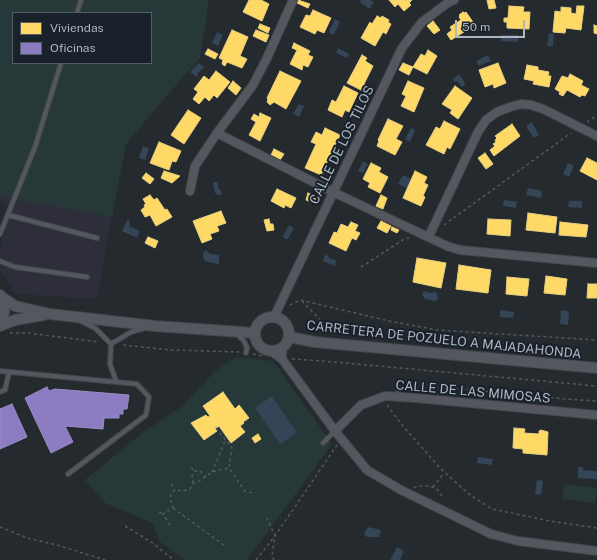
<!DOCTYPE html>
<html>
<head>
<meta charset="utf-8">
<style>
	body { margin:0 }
	#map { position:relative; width:597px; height:560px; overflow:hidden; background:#252a2f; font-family:"Public Sans",sans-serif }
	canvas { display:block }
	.legend { position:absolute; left:12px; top:12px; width:140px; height:52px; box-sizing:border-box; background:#19212a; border:1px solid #545d67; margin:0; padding:5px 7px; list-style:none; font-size:12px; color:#adb7c2 }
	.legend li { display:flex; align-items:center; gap:8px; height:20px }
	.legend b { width:20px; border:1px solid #545d67 }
	.scale { position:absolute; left:455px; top:20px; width:70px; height:18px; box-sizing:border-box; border:2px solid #adb7c2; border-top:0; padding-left:5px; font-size:12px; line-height:14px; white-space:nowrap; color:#adb7c2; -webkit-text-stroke:3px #19212a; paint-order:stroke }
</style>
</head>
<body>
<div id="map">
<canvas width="597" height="560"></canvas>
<ul class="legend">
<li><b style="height:11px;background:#ffd966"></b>Viviendas</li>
<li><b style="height:11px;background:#8e7cc3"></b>Oficinas</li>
</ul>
<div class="scale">50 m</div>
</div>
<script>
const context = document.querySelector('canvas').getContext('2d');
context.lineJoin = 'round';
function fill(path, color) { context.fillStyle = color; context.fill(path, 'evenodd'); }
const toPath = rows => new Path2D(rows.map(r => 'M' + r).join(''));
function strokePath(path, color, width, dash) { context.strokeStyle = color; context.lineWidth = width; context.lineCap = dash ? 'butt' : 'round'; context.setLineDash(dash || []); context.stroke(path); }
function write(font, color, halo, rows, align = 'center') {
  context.font = font + ' "Public Sans",sans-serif'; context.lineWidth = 4; context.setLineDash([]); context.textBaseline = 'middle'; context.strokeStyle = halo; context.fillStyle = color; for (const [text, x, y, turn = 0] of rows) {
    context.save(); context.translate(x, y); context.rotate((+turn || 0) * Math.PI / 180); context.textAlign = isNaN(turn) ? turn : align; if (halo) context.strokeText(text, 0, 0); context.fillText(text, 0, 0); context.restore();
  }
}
const medical = toPath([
	[0,0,209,0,200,58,126,144,107,240,97,299,16,294,0,270,0,248,11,207,0,201],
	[13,13,151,13,151,63,13,63]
]);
const green = toPath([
	[0,0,209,0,200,58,162,100,126,144,112,217,19,200,0,195],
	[13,13,151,13,151,63,13,63],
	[236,357,273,361,332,444,247,560,185,560,159,541,153,523,105,503,85,480,145,431,183,406,215,371],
	[564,484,597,488,595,503,562,499]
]);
const water = toPath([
	[361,0,370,0,374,2,369,9,360,2],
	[335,19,340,22,334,34,331,34,329,31],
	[217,32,223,35,218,46,212,43],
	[549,33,554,34,553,46,547,46],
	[501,35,518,35,518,42,501,41],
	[338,48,349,54,347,58,336,53],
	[488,55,491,61,479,66,476,61],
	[199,63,204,67,197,74,198,77,197,77,190,72],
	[459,74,465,83,465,84,462,87,457,81,455,82,452,80],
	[299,104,304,106,299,117,293,114],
	[532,122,539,135,534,138,526,126],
	[411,128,415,130,410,142,405,139],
	[143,146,149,149,145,160,139,158],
	[363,161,368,164,363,173,358,171],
	[568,163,574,166,569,177,563,174],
	[403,175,411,179,407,188,398,184],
	[214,182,217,182,219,189,222,192,221,195,218,195,215,193,213,184],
	[528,188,542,191,541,198,526,195],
	[504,200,517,202,516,208,503,206],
	[569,201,582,201,582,208,568,207],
	[127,220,130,221,129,226,140,231,137,238,122,231],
	[289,225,294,228,288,239,285,239,283,236],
	[206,250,210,254,219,255,219,263,218,264,205,261,203,258,203,253],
	[326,253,330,259,336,260,335,266,323,261],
	[425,291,429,293,436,292,438,296,437,300,434,301,425,299,422,295,423,293],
	[500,310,514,312,513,318,500,317],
	[561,310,569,311,568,325,560,324],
	[272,396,297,433,280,444,255,408],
	[478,457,493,459,492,465,477,463],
	[578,467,583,467,583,470,597,471,597,479,578,478],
	[539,479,543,481,541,495,535,494,537,480,539,481],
	[368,527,381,530,379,537,367,537,364,534],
	[397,547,404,551,400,560,390,560]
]);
const homes = toPath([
	[249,0,261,0,269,4,262,21,243,12,249,0],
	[298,0,310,4,308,8,297,3,298,0],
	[389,0,412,0,409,3,411,5,404,11,398,4,395,7,389,0],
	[487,0,494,0,496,8,489,9,487,0],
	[509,6,524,7,523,12,530,12,529,29,507,28,507,22,504,22,504,18,508,18,509,6],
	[577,6,584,6,581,30,566,28,565,33,553,32,555,11,561,12,561,7,571,8,571,13,576,14,577,6],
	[313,10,331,18,324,33,317,30,315,34,300,27,306,15,310,16,313,10],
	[463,12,464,13,466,12,475,25,451,40,447,34,452,30,450,27,461,20,459,17,460,16,459,15,463,12],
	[377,16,381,18,382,16,389,20,388,22,391,24,386,34,383,32,375,46,361,38,370,22,372,24,377,16],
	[433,21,440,30,434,34,427,26,433,21],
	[260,24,270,28,268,33,258,28,260,24],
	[594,25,597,26,597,34,594,33,594,25],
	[232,30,248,37,240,56,247,59,242,68,227,62,225,66,222,64,223,60,219,58,232,30],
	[256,30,269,35,266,42,253,36,256,30],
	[294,43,310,51,308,55,313,57,308,67,303,65,302,70,290,64,297,50,292,48,294,43],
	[208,49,218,54,215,59,205,54,208,49],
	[428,50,437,56,427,74,413,67,421,54,425,56,428,50],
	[362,55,367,58,365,61,373,66,364,84,374,89,371,95,347,83,362,55],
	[403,63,413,67,409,75,399,70,403,63],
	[498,63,506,83,494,88,493,84,485,87,479,70,498,63],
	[527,65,538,67,538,70,549,72,548,76,551,76,549,87,533,84,534,81,524,79,527,65],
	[216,71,230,82,217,98,214,95,209,101,205,97,199,104,193,99,198,92,194,89,204,76,209,80,216,71],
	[280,71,301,81,286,109,274,102,270,105,267,102,268,99,267,98,280,71],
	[570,74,583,81,581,85,589,89,585,96,582,95,580,97,567,90,563,96,559,94,560,92,555,89,562,76,568,78,570,74],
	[233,81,241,88,236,95,228,88,233,81],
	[408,81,424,88,414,112,401,106,406,96,402,94,408,81],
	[344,86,358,93,349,112,345,110,342,117,328,110,332,100,336,102,344,86],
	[455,86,472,98,458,119,450,113,452,110,442,104,455,86],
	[188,110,201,118,184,144,171,135,188,110],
	[260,113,271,118,260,141,249,135,256,122,251,119,254,114,259,117,260,113],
	[388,119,403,126,396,139,402,142,395,155,377,146,379,141,378,140,388,119],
	[444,121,460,129,450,149,447,147,444,154,426,145,436,127,440,129,444,121],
	[512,124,520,136,494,156,490,150,495,146,493,144,496,142,495,140,497,138,495,136,512,124],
	[325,128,340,135,321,175,305,168,316,144,311,142,316,132,322,135,325,128],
	[159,142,181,151,176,162,172,161,169,170,150,163,159,142],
	[274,149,284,154,280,160,271,155,274,149],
	[485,153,493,164,486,169,478,158,485,153],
	[587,158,597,163,597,180,580,171,587,158],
	[371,163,381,168,379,172,388,177,380,193,368,187,370,183,363,179,371,163],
	[164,171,180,176,172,183,161,178,164,171],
	[415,171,427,177,424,183,428,185,423,196,425,197,421,206,403,198,415,171],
	[146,173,154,179,150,184,142,178,146,173],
	[277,189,296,198,291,208,285,205,284,208,271,201,277,189],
	[308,193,316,197,314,203,306,200,308,193],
	[150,195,154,200,157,198,165,210,167,209,172,217,156,226,150,215,145,217,141,210,145,207,144,205,146,204,143,199,150,195],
	[381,195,387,198,383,209,376,206,381,195],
	[221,211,226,223,217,226,219,231,210,234,212,239,202,243,193,221,221,211],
	[528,213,557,217,555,233,526,230,528,213],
	[269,219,270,224,273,224,274,230,267,231,264,220,269,219],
	[488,219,511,220,510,236,487,234,488,219],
	[381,221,391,226,387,233,377,228,381,221],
	[351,222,358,225,355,231,360,233,356,240,352,238,346,251,329,243,334,232,337,233,341,224,348,227,351,222],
	[560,222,588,225,586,237,559,235,560,222],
	[392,227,399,230,397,233,391,230,392,227],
	[148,237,158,241,155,248,145,243,148,237],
	[417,258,446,263,441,288,413,282,417,258],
	[459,265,491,270,488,293,456,289,459,265],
	[546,276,567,279,565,295,544,293,546,276],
	[507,277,529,279,527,296,506,294,507,277],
	[588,284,597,284,597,298,587,298,588,284],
	[223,392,235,409,239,405,249,418,243,422,244,423,240,426,245,432,231,443,219,426,215,429,217,431,204,440,191,423,206,415,208,417,210,416,203,406,223,392],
	[514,428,525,429,524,433,539,434,539,431,541,430,548,432,547,455,523,453,523,449,513,448,514,428],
	[258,434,261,439,255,443,252,438,258,434]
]);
const offices = toPath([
	[47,387,49,391,55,389,129,395,127,409,123,409,123,414,119,414,119,418,104,418,103,429,65,426,73,442,51,453,25,398,47,387],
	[12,404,27,437,0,449,0,409,12,404]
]);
const path = toPath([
	[587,122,597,115],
	[444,225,571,133],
	[361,267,406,238,410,238],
	[302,301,334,334],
	[290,305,300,300,389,321,437,330,597,340],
	[10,333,28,333,99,342],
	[123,345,171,350,239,352],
	[253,354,263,356],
	[292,359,323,361,597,386],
	[443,387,565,399,597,401],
	[387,405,402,425,441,469,470,495,492,509,550,521,597,528],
	[216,428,232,448,229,468,245,491,252,493],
	[191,468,195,471],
	[212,472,225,441],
	[193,483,192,476,195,471,200,471,206,477],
	[171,484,175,490],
	[433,487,444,473],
	[414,488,417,486,428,486,436,488,441,494,442,499],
	[173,508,225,546],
	[159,512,163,514],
	[170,525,163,514,173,508,170,499,171,493,175,490,183,491,190,489,193,484,201,480,212,472,229,468],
	[125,526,151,542,174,560],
	[0,527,27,538,57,545,105,560],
	[256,560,275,536,267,518],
	[274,560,272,556,275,536,337,445]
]);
const service = toPath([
	[77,13,81,0],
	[8,215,97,238],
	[0,234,35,147,61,63],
	[0,261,15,267,87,277],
	[81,321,95,328,111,344,110,364,116,381],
	[237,334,244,341,247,348,246,353],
	[111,344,131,332,145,328],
	[0,371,137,384,149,397,146,415,68,474],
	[0,392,5,390,9,372],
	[398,397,399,388],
	[323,443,335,431]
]);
const minor = toPath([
	[217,133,333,192,447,246,460,250,597,263],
	[190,191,195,166,217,133,253,85,267,58,293,0],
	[429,236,478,132,486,120,497,112,510,107,521,104,531,105,543,109,597,136],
	[274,317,402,48,422,22,449,2,454,0],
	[269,350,282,359,335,431,367,470,401,490,491,534,518,541,597,551],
	[282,359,282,347],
	[335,431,361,405,385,396,416,398,597,415]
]);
const tertiary = toPath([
	[0,295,4,304,4,313,0,322],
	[0,296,15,306,50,314,155,326,255,333],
	'255 334a17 17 0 1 1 34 0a17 17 0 1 1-34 0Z',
	[0,326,15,320,44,315],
	[289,337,315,342,597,368]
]);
const streetNames = [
	["CALLE DE LOS TILOS",342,145,-64],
	["CARRETERA DE POZUELO A MAJADAHONDA",444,340,6],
	["CALLE DE LAS MIMOSAS",473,392,5]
];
fill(medical, '#2d2e39');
fill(green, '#263938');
fill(water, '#334557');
fill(homes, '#ffd966');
strokePath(homes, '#e6cf82', 1);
fill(offices, '#8e7cc3');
strokePath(offices, '#978ec3', 1);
strokePath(service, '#42464a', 6);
strokePath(minor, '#42464a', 10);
strokePath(tertiary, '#42464a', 12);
strokePath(path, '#52585c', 1.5, [3, 3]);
strokePath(service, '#54585e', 4);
strokePath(minor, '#54585e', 8);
strokePath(tertiary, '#54585e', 10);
write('13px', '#adb7c2', '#19212a', streetNames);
</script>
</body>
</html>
